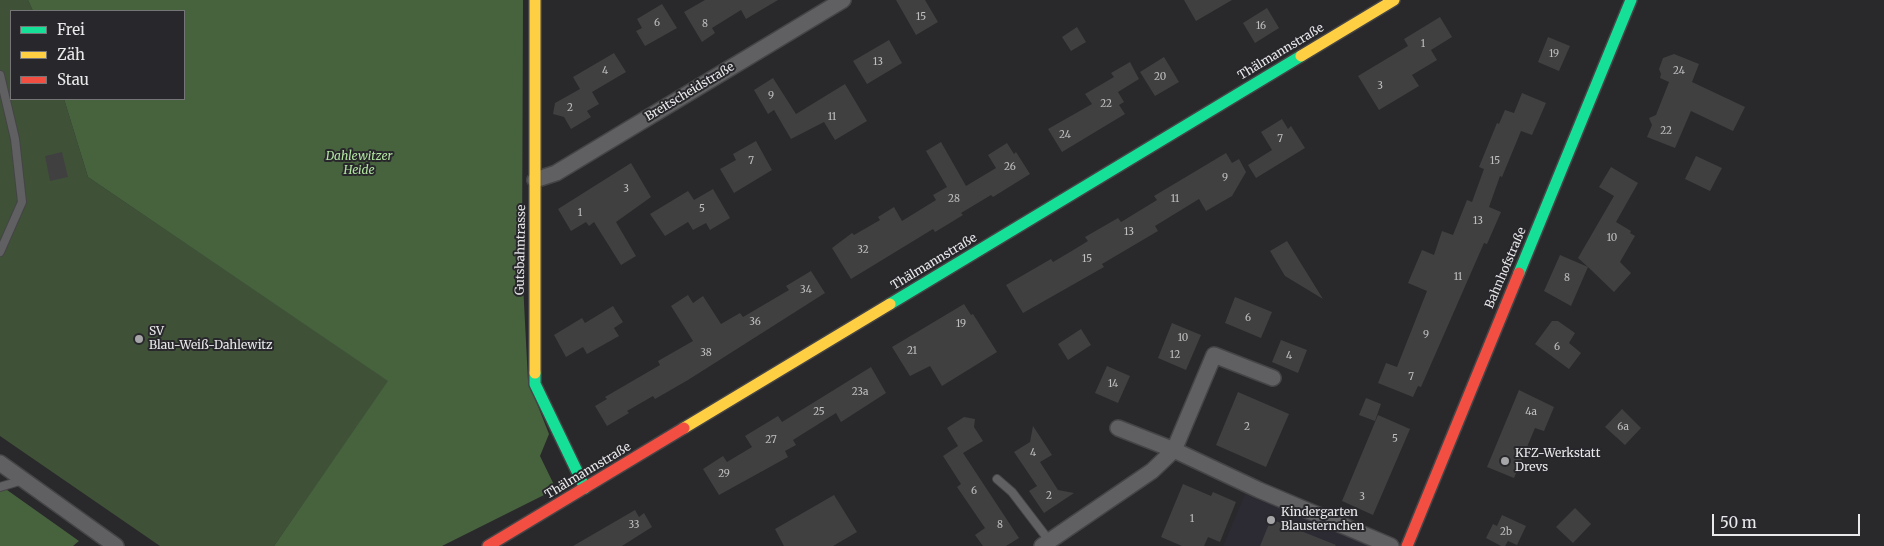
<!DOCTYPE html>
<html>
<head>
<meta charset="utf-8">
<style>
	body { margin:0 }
	#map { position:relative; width:1884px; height:546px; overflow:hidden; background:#29282a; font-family:Merriweather,serif }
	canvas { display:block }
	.legend { position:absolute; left:10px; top:10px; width:175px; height:90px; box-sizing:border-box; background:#28272b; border:1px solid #757578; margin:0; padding:6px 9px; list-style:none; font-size:15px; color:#e9e9eb }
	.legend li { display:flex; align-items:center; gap:10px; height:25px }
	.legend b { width:25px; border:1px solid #757578 }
	.scale { position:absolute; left:1712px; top:514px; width:148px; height:22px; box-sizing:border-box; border:2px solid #e9e9eb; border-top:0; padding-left:6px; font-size:15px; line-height:18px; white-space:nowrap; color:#e9e9eb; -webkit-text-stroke:4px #28272b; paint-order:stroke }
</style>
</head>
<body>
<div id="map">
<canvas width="1884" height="546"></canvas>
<ul class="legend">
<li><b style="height:6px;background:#16e098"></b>Frei</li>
<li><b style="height:6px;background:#ffcf43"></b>Zäh</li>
<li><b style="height:6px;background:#f24e42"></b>Stau</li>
</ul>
<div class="scale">50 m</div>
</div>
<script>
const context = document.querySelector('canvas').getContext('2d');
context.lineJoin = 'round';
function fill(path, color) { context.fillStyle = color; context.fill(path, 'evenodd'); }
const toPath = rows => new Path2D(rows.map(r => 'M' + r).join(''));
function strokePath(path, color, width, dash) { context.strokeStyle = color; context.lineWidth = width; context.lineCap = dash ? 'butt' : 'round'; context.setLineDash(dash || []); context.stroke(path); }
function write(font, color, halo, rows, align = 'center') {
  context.font = font + ' Merriweather,serif'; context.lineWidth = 4; context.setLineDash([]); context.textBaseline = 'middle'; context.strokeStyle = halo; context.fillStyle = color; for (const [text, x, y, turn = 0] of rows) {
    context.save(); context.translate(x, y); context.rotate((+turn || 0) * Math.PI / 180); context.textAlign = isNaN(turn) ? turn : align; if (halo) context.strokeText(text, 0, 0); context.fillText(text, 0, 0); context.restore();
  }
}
const built = toPath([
	[1245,494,1371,546,1223,546]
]);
const green = toPath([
	[0,0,28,0,33,11,11,11,11,99,64,99,88,177,389,381,274,546,160,546,0,436]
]);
const forest = toPath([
	[28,0,523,0,522,264,528,381,549,434,540,456,556,489,442,546,274,546,388,381,88,177,64,99,184,99,184,11,33,11],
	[0,485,79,541,73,546,0,546]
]);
const building = toPath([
	[705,0,778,0,746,19,741,10,712,28,715,33,702,42,684,12],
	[896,0,925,0,938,22,916,35],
	[1184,0,1232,0,1196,21],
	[662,4,677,28,645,46,636,31,642,28,637,19],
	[1267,8,1279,28,1255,43,1243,23],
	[1440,17,1452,37,1431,50,1437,60,1412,75,1419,86,1379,110,1358,76,1408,46,1404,39],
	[1077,27,1086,42,1071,51,1062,37],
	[1548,37,1570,46,1559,71,1538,62],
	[889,40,902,63,867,84,853,61],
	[614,53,626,72,592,92,599,104,587,111,591,117,571,129,564,117,553,114,555,103,580,89,573,77],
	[1674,54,1699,64,1692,82,1745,107,1733,131,1691,111,1675,148,1647,137,1652,125,1649,118,1656,115,1669,82,1660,78,1661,74,1659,69,1663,58],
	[1164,57,1179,82,1155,96,1140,72],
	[1130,62,1139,79,1118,92,1124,102,1119,105,1125,114,1062,152,1048,129,1092,104,1085,94,1114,77,1111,73],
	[773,78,796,114,845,84,867,121,835,140,824,122,791,139,774,110,768,114,754,90],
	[1522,93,1546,103,1532,135,1521,131,1502,177,1500,176,1489,207,1501,212,1487,244,1484,243,1421,387,1418,386,1413,397,1378,383,1386,363,1397,367,1427,291,1408,283,1422,250,1434,255,1442,231,1453,235,1467,200,1472,202,1484,169,1479,167,1497,123,1499,124,1505,110,1514,113],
	[1282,119,1288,129,1291,126,1305,148,1256,178,1248,165,1272,150,1261,132],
	[756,141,772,170,734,193,720,169,736,160,733,154],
	[941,142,966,186,996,168,988,155,1007,143,1014,154,1016,152,1030,174,993,197,991,195,961,213,963,215,950,223,935,232,933,229,851,279,832,248,852,233,854,235,880,220,878,217,894,207,902,221,936,200,933,195,947,187,926,151],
	[62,152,68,177,50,181,45,156],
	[1226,153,1232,163,1239,159,1246,172,1232,196,1206,211,1199,199,1155,226,1158,231,1102,264,1104,267,1023,313,1006,285,1051,259,1053,262,1070,252,1088,241,1085,237,1118,218,1121,222,1157,200,1154,196],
	[1696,156,1722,168,1710,191,1685,179],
	[631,163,651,197,616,222,636,256,621,265,594,222,589,226,586,222,571,231,558,209],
	[1611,167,1638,183,1616,222,1631,231,1630,233,1635,236,1620,262,1631,273,1614,292,1588,267,1571,306,1544,291,1560,255,1588,267,1578,258,1614,196,1599,187],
	[713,189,730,218,710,230,706,223,693,230,688,222,665,236,650,214,688,191,694,200],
	[1287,241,1323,299,1285,276,1270,251],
	[811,271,825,293,688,380,655,399,653,396,627,411,629,413,607,426,595,406,607,399,605,397,660,365,658,361,693,341,671,306,688,295,693,303,703,296,721,324,740,313,743,317,789,290,786,286],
	[1235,297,1272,312,1261,338,1225,323],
	[964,304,971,315,973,314,997,352,942,386,930,366,910,376,892,347],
	[613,306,623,322,614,328,619,336,587,354,583,347,566,357,554,335,582,318,585,323],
	[1552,321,1558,321,1575,333,1569,343,1581,353,1569,369,1535,344],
	[1172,323,1201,335,1186,370,1158,358],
	[1081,329,1091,345,1068,360,1058,344],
	[1281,340,1307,350,1298,373,1272,362],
	[1107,366,1130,376,1118,403,1095,393],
	[871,367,886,393,841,422,836,413,793,440,796,445,785,451,788,457,719,495,703,469,723,456,727,462,752,447,745,436,778,416,782,422],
	[1519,390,1554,407,1544,431,1535,428,1514,478,1487,467],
	[1238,392,1289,414,1266,467,1216,445],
	[1366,398,1381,404,1375,421,1359,415],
	[1622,409,1641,428,1625,445,1605,427],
	[1378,415,1410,429,1373,515,1342,501],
	[964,417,975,419,974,427,983,441,963,453,1019,538,1006,546,983,546,975,535,985,528,957,487,961,484,943,456,958,446,947,428],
	[1033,426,1052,455,1040,462,1058,490,1074,493,1044,513,1029,491,1037,486,1014,452,1030,442],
	[1183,484,1211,496,1213,492,1236,502,1220,542,1208,537,1204,546,1182,546,1161,537],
	[834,495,857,532,833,546,784,546,775,529],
	[1575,508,1591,524,1573,543,1556,527],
	[635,510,639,517,644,513,652,527,622,546,573,546],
	[1502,515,1526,526,1517,545,1508,541,1505,546,1501,546,1486,538,1493,524,1497,526],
	[1271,519,1336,545,1335,546,1260,546]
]);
const lane = toPath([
	[0,75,15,139,22,202,0,252],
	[997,479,1012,492,1051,543],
	[0,487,23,480]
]);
const street = toPath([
	[535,180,556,173,843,0],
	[1118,428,1174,450,1259,490,1391,546],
	[0,463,116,546],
	[1042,546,1152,471,1174,450,1214,355,1273,378]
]);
const fast = toPath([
	[1519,273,1631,0],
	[890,304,1301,56],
	[535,373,535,384,585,488]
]);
const slow = toPath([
	[1301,56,1394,0],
	[535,373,535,0],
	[684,428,890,304]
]);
const jam = toPath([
	[488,546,684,428],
	[1407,546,1519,273]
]);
const markers = [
	[139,339,5,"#a6a5a7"],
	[1505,461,5,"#a6a5a7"],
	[1271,520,5,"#a6a5a7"]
];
const numberNames = [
	["15",921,17],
	["6",657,23],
	["8",705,24],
	["16",1261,26],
	["1",1423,44],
	["19",1554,54],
	["13",878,62],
	["4",605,71],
	["24",1679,71],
	["20",1160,77],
	["3",1380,86],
	["9",771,96],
	["22",1106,104],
	["2",570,108],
	["11",832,117],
	["22",1666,131],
	["24",1065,135],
	["7",1280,139],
	["7",751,161],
	["15",1495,161],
	["26",1010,167],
	["9",1225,178],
	["3",626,189],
	["28",954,199],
	["11",1175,199],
	["5",702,209],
	["1",580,213],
	["13",1478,221],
	["13",1129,232],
	["10",1612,238],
	["32",863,250],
	["15",1087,259],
	["11",1458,277],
	["8",1567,278],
	["34",806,290],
	["6",1248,318],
	["36",755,322],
	["19",961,324],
	["9",1426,335],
	["10",1183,338],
	["6",1557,347],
	["21",912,351],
	["38",706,353],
	["12",1175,355],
	["4",1289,356],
	["7",1411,377],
	["14",1113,384],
	["23a",860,392],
	["25",819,412],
	["4a",1531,412],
	["2",1247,427],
	["6a",1623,427],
	["5",1395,439],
	["27",771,440],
	["4",1033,453],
	["29",724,474],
	["6",974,491],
	["2",1049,496],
	["3",1362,497],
	["1",1192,519],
	["33",634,525],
	["8",1000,525],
	["2b",1506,532]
];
const streetNames = [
	["Thälmannstraße",1281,52,-31],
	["Breitscheidstraße",690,92,-31],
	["Gutsbahntrasse",521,250,-89],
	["Thälmannstraße",934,262,-31],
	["Bahnhofstraße",1506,268,-67],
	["Thälmannstraße",588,471,-31]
];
const parkNames = [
	["Dahlewitzer",359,157],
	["Heide",359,171]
];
const poiNames = [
	["SV",149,332],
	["Blau-Weiß-Dahlewitz",149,346],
	["KFZ-Werkstatt",1515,454],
	["Drevs",1515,468],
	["Kindergarten",1281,513],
	["Blausternchen",1281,527]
];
fill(built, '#2c2b34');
fill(green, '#3f5238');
fill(forest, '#47633e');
fill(building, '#414041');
strokePath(lane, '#454446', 10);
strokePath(street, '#454446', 18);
strokePath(fast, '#454446', 14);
strokePath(slow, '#454446', 14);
strokePath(jam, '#454446', 14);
strokePath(lane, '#606062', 8);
strokePath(street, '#606062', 15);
strokePath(fast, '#16e098', 11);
strokePath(slow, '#ffcf43', 11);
strokePath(jam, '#f24e42', 11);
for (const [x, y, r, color] of markers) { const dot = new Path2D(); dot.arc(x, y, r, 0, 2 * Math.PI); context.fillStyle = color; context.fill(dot); strokePath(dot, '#28272b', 2); }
write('10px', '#bfbfc0', null, numberNames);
write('12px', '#e9e9eb', '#28272b', streetNames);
write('italic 12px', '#b2e5a1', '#28272b', parkNames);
write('12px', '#e9e9eb', '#28272b', poiNames, 'left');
</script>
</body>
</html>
